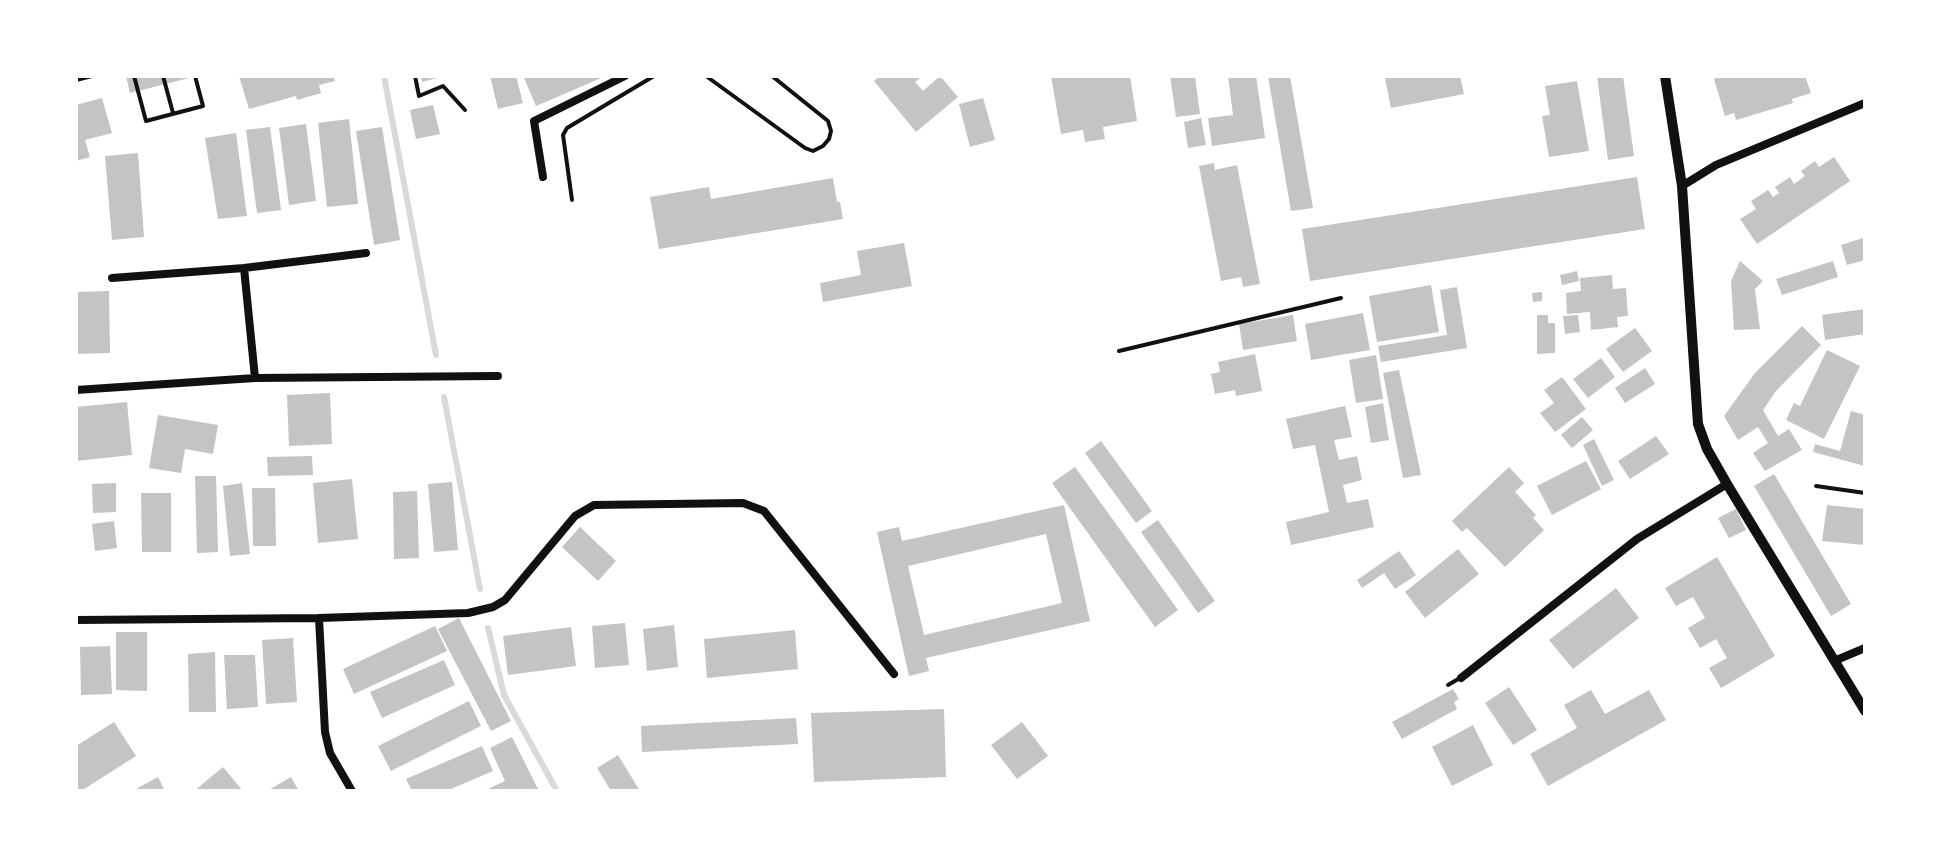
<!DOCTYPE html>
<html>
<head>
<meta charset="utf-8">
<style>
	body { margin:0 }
	#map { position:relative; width:1941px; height:867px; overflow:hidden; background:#fff; font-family:"PT Sans Narrow",sans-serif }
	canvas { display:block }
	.frame { position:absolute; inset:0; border:78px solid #fff; pointer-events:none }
</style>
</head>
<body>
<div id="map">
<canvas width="1941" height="867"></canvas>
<div class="frame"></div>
</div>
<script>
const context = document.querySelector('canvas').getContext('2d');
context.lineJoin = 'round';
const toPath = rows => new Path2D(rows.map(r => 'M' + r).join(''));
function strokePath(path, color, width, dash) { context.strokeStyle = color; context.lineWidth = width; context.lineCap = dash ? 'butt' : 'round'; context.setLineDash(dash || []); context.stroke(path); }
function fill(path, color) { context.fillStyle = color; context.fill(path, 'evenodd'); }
const stream = toPath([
	[384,76,436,355],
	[444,397,480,589],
	[488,628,504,695,557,791]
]);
const building = toPath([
	[126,76,193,76,193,77,130,93],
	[239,76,333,76,335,81,319,85,321,93,297,100,296,96,249,109],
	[421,76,441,76,441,77,422,82],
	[490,76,516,76,523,103,498,109],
	[529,76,606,76,536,106,524,78],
	[880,76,923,76,915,82,923,91,940,76,958,97,916,132,874,81],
	[1051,76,1130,76,1137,121,1103,127,1105,139,1085,142,1083,130,1061,134],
	[1170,76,1195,76,1200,114,1176,117],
	[1228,76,1256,76,1265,138,1212,146,1208,118,1233,115],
	[1268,76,1290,76,1313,208,1291,211],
	[1393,76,1460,76,1464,94,1391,108,1385,78],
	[1597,76,1623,76,1634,156,1608,160],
	[1721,76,1805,76,1811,93,1792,99,1793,103,1736,120,1734,113,1725,116,1714,79],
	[1577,81,1589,151,1549,157,1542,116,1550,115,1545,86],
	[102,98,112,133,85,140,90,157,76,161,76,105],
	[983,98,995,140,970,147,959,104],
	[433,105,440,134,416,139,410,110],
	[1201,118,1206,145,1188,148,1184,122],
	[349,119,358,204,327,207,318,123],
	[306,124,316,201,289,205,279,128],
	[270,127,281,210,257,213,246,130],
	[382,127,400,240,374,245,356,131],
	[236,133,247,216,218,219,205,138],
	[138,153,144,237,112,240,105,156],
	[1834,157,1850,181,1757,244,1740,219,1756,209,1751,201,1768,190,1773,197,1779,193,1775,187,1790,177,1794,184,1805,176,1801,171,1815,161,1819,167],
	[1214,163,1215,170,1237,165,1260,284,1243,287,1241,277,1221,281,1199,166],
	[1637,177,1645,229,1310,281,1302,229],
	[833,178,837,202,840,202,843,219,659,249,650,197,709,187,711,199],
	[1863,238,1865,260,1847,265,1841,245],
	[904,243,912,286,823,302,820,283,861,275,857,251],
	[1740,261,1763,281,1755,289,1760,329,1734,330,1731,281],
	[1833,261,1838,277,1782,295,1776,279],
	[1577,271,1579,281,1562,285,1560,275],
	[1612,275,1613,289,1626,288,1628,316,1617,317,1618,327,1591,330,1590,312,1567,314,1566,293,1581,291,1580,278],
	[1431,285,1439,332,1377,342,1369,296],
	[1457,287,1467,348,1381,362,1378,346,1447,335,1440,290],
	[109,291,110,353,76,354,76,292],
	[1542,292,1542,301,1533,302,1532,293],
	[1865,309,1865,334,1825,340,1822,315],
	[1363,313,1370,350,1311,360,1305,324],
	[1293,315,1297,341,1243,350,1239,324],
	[1537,315,1548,315,1548,323,1555,323,1555,353,1537,354],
	[1578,315,1580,332,1565,334,1563,316],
	[1802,326,1821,345,1776,391,1763,410,1778,436,1789,429,1802,450,1765,471,1753,453,1768,443,1758,427,1738,440,1724,416,1755,373],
	[1635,328,1652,351,1623,372,1606,349],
	[1827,350,1860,366,1824,439,1786,420,1794,403,1800,406],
	[1255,354,1262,391,1236,396,1235,390,1215,394,1211,374,1220,372,1218,362],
	[1376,355,1383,399,1356,403,1349,360],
	[1601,358,1615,377,1588,398,1573,379],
	[1645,368,1655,384,1625,403,1615,388],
	[1399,370,1421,475,1403,478,1383,373],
	[1562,377,1586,409,1555,432,1540,413,1554,403,1544,390],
	[330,393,332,444,289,446,287,395],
	[127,402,132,455,76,461,76,407],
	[1383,403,1389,440,1371,443,1365,407],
	[1345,406,1352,437,1334,440,1339,460,1357,456,1362,480,1343,485,1347,503,1368,499,1374,527,1291,545,1286,522,1329,512,1315,445,1293,449,1286,419],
	[1851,411,1865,415,1865,466,1813,452,1815,444,1840,451],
	[158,415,218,425,213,454,185,449,181,473,149,468],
	[1582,417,1593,430,1572,448,1561,435],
	[1656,436,1669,454,1630,479,1618,461],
	[1594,439,1614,480,1602,486,1583,445],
	[1101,441,1152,511,1136,523,1085,453],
	[312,456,313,475,268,476,267,457],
	[1586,461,1601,489,1552,515,1537,486],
	[1075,467,1178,610,1155,627,1052,483],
	[1509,467,1524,483,1515,492,1536,515,1533,518,1544,530,1505,567,1467,528,1462,532,1452,521],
	[1774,474,1851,604,1831,616,1754,486],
	[195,476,216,476,218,552,197,553],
	[352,479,358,539,318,543,313,483],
	[452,482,458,550,434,552,428,484],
	[116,483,116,512,93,513,92,484],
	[242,483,250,554,230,556,223,486],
	[252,488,275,488,276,546,253,546],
	[417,491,419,558,394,559,393,492],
	[141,493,171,493,171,552,142,552],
	[1064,505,1090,621,926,658,929,671,909,676,877,532,899,527,902,541],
	[1046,534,1062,603,924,635,908,566],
	[1827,505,1865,509,1865,545,1822,541],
	[1736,509,1746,530,1729,538,1718,518],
	[1158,520,1215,601,1198,613,1141,532],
	[114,521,117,548,95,551,92,524],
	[580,527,616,561,598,581,562,547],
	[1458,549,1479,574,1425,618,1405,592],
	[1399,551,1416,575,1395,589,1384,573,1362,588,1357,580],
	[1717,557,1775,656,1721,688,1709,668,1727,658,1716,639,1700,648,1688,628,1705,618,1693,597,1676,606,1665,588],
	[1616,588,1639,618,1573,669,1549,640],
	[459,618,511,721,491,731,438,629],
	[625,623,629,665,595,668,592,626],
	[674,625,678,667,647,671,643,629],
	[435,626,447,651,354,694,343,669],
	[571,627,576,666,508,675,503,636],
	[795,630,798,669,707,678,704,639],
	[116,632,147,632,147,691,116,690],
	[293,638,297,702,266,704,262,640],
	[110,646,112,694,81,695,80,647],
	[215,652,216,712,189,712,188,654],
	[224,655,255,655,258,707,227,709],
	[444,660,455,685,382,718,370,692],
	[1509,687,1537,730,1513,745,1485,703],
	[1453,689,1459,699,1454,702,1457,709,1402,739,1392,722],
	[1591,690,1605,714,1649,690,1666,720,1548,786,1530,754,1577,728,1564,705],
	[469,701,481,726,391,771,378,746],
	[944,709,946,777,814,782,811,713],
	[796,718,798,744,642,752,641,726],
	[114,722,136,756,81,791,76,791,76,746],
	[1022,722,1048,756,1017,779,991,745],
	[1473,725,1493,765,1452,786,1432,747],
	[512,737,539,791,484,791,505,781,490,748],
	[482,746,493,771,446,791,412,791,406,779],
	[618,755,640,791,611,791,597,768],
	[223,767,243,791,194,791],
	[158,777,165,791,132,791],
	[291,777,299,791,267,791]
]);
const service = toPath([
	[134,76,146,121,203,106,195,76],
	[163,76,173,113],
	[415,76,419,96,443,86,465,110],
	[706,76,805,148,813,151,823,146,829,139,831,131,828,121,772,76],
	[76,80,92,76],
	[572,200,563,135,567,128,654,76],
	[1119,351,1341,298],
	[1816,486,1865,493],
	[1448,685,1460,678]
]);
const minor = toPath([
	[543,177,534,121,625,76],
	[1682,186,1716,165,1865,103],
	[244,268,255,378],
	[112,278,244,268,366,253],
	[76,390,255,378,498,376],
	[319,618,325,732,330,753,352,791],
	[76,620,319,618,468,613,493,607,505,600,575,516,594,505,743,503,764,511,894,674],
	[1834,661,1865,648],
	[1461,678,1637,539,1727,484]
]);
const tertiary = toPath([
	[1665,76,1682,186,1698,424,1707,449,1727,484,1865,711]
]);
strokePath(stream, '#d9d9d9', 6);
fill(building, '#c4c4c4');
strokePath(service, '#111', 4);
strokePath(minor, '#111', 8);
strokePath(tertiary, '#111', 10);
</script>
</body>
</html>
